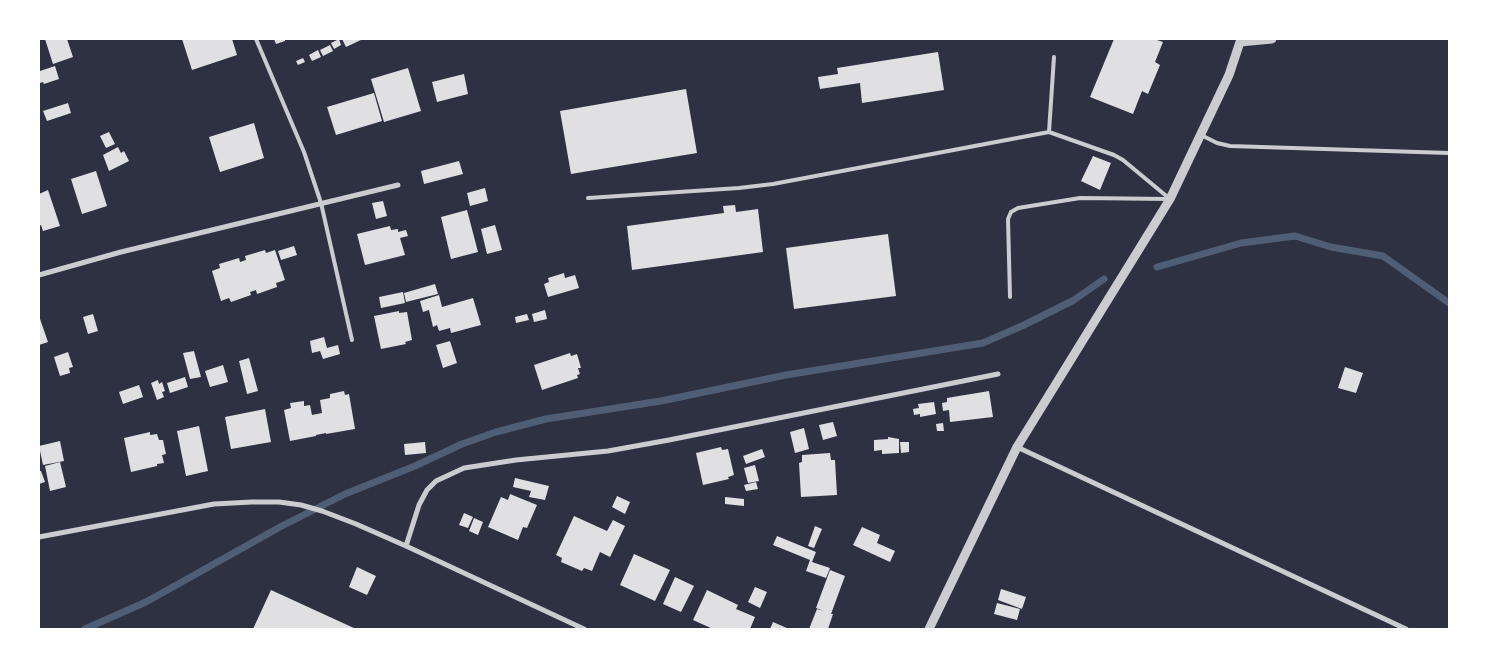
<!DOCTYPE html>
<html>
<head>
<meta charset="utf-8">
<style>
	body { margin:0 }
	#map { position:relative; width:1488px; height:668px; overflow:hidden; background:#2d3142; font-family:Helvetica,sans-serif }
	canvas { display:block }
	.frame { position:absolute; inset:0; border:40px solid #fff; pointer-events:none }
</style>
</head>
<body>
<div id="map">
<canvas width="1488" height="668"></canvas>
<div class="frame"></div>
</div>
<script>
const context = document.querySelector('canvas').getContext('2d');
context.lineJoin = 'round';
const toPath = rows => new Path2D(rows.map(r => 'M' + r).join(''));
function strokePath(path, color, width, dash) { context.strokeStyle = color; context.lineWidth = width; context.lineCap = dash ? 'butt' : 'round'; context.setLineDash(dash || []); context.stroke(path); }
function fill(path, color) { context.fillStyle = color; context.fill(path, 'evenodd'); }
const stream = toPath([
	[1157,267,1241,243,1295,236,1331,247,1383,256,1449,303],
	[85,629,146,602,280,527,345,494,415,466,462,444,496,432,546,419,661,401,786,375,983,343,1024,325,1074,300,1104,279]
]);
const building = toPath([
	[45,39,67,39,73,57,53,64],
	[182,39,232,39,237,55,192,70],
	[274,39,285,39,285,41,276,44],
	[339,39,341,45,334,49,331,43],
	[342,39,363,39,346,47],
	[1114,39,1154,39,1163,42,1155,62,1160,65,1148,94,1142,91,1133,114,1090,97],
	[330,45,333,51,323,56,320,50],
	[318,50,321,57,312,61,309,55],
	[938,52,944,90,862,103,860,83,820,89,818,77,838,74,837,68],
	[303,58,305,62,298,65,296,61],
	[55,66,59,79,44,84,43,82,40,83,39,79,40,71],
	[408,68,421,111,384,122,371,79],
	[464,74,468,94,437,102,432,82],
	[686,89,697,153,571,174,560,111],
	[374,93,382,121,336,135,327,107],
	[68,103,71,113,47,121,43,111],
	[254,123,264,158,220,172,209,137],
	[109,132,115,144,106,148,100,136],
	[118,147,121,153,124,151,129,161,109,171,103,155],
	[1093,156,1111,163,1100,190,1081,181],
	[459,161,463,174,424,184,421,171],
	[96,171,107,206,82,214,71,179],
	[485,188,488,201,470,206,467,193],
	[48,190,60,226,43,231,41,225,39,226,39,194],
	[383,201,387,216,376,219,372,203],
	[735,205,736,212,758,209,763,252,632,270,627,226,724,213,723,206],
	[467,210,478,252,451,259,441,217],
	[495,225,502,250,487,254,481,229],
	[390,226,391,230,398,229,398,232,406,230,408,236,400,238,405,255,365,265,357,234],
	[888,234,896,296,794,309,786,248],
	[294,246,297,255,281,260,278,251],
	[265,250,266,253,275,250,285,280,276,283,277,287,257,294,256,290,250,292,251,295,231,302,229,298,221,301,212,271,220,268,219,264,239,258,240,262,246,260,245,256],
	[564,273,565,278,575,275,579,288,548,297,544,284,549,282,548,278],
	[435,284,438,294,406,302,404,293],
	[403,292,405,303,381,308,379,297],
	[439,295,442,307,473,298,481,325,451,333,450,328,439,331,437,325,433,327,429,310,423,312,420,301],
	[545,310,547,319,534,322,532,314],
	[399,311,399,313,407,312,412,340,405,342,406,344,381,349,374,316],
	[93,314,98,331,88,334,83,317],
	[527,314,529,320,516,323,515,317],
	[39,316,48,342,39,345],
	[324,337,327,348,338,345,340,354,323,359,320,351,312,353,310,341],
	[450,341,457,363,443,368,436,345],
	[194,351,201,377,190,379,183,353],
	[68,352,73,367,69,368,70,373,60,376,54,357],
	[570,353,571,356,577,354,581,368,578,368,580,374,577,375,578,378,542,390,534,365],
	[249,358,258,391,247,394,239,361],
	[223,365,228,382,210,387,205,371],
	[1345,367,1363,373,1356,393,1338,388],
	[185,377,188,387,170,393,167,383],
	[158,380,159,384,162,382,165,391,162,392,164,397,157,400,151,383],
	[139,385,143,397,123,404,119,392],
	[344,391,345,395,349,394,355,429,326,434,326,433,316,435,316,436,290,441,284,410,291,408,290,403,304,401,304,406,310,405,312,415,322,413,320,400,330,398,330,394],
	[989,391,993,417,950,422,949,410,943,411,942,403,947,402,947,398],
	[934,402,936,414,920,417,920,414,914,415,913,409,919,408,918,404],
	[265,409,271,442,231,449,225,417],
	[833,422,837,436,823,440,819,425],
	[943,423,944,431,937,431,936,424],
	[199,426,208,471,186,476,177,431],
	[804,428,809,449,795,453,790,432],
	[150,432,150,435,157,434,159,440,163,440,166,454,162,455,164,463,157,464,157,466,131,472,124,438],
	[888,437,899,439,899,453,882,454,882,450,874,451,874,440,888,439],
	[60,441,64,461,43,465,39,446],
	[425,442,426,453,405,455,404,444],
	[900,442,909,442,909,452,901,453],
	[721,447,722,450,728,449,734,475,728,477,729,479,703,485,696,453],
	[762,449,765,457,746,464,743,456],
	[830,453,831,460,835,460,837,495,801,497,799,463,802,462,802,455],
	[60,462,66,487,50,491,45,466],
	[755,465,759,481,748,483,744,468],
	[39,471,41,471,45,482,39,484],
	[515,478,549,486,545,500,529,497,531,491,513,487],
	[756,482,758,489,746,491,744,485],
	[510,494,537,505,527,528,523,527,518,540,488,527,501,497,508,500],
	[617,496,630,502,625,514,612,507],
	[725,497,744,499,744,506,725,504],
	[464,513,473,517,468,528,459,525],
	[574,516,607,531,613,520,625,526,610,557,600,552,592,571,584,568,582,571,561,562,562,558,556,555],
	[474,518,483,522,478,535,469,531],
	[815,526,822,529,814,548,808,546],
	[862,527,880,535,877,543,895,551,890,562,853,545],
	[777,536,816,552,812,562,830,568,826,578,806,571,810,560,773,545],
	[634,554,670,570,655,601,620,585],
	[357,567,376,576,367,595,349,587],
	[830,570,845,576,831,614,833,614,828,629,809,629,817,609,824,611,816,608],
	[675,577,694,586,681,612,663,604],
	[755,587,767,592,760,608,748,602],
	[1001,589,1026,597,1022,609,998,600],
	[271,590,356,629,253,629],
	[707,590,738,605,736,609,755,617,750,629,713,629,693,620],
	[997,603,1020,609,1017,620,994,614],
	[773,622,789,629,770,629]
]);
const service = toPath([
	[256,39,304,152,321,203,352,340],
	[1049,132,1054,57],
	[1201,135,1217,143,1230,146,1449,153],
	[588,198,739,188,773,184,1049,132,1114,155,1123,160,1170,199],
	[1010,297,1008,219,1011,212,1018,208,1080,198,1170,199]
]);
const minor = toPath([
	[39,275,121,252,398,185],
	[1017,447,1406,629],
	[39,537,214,504,252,502,279,502,301,505,322,511,356,524,406,546,584,629],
	[406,546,419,505,427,490,436,481,464,468,516,460,608,451,669,440,998,374]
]);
const tertiary = toPath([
	[929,629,1017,447,1170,199,1229,75,1240,42,1272,39]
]);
strokePath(stream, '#4f5d75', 7);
fill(building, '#e0e0e3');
strokePath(service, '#caccd0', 4);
strokePath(minor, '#caccd0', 5);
strokePath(tertiary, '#caccd0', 9);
</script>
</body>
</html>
